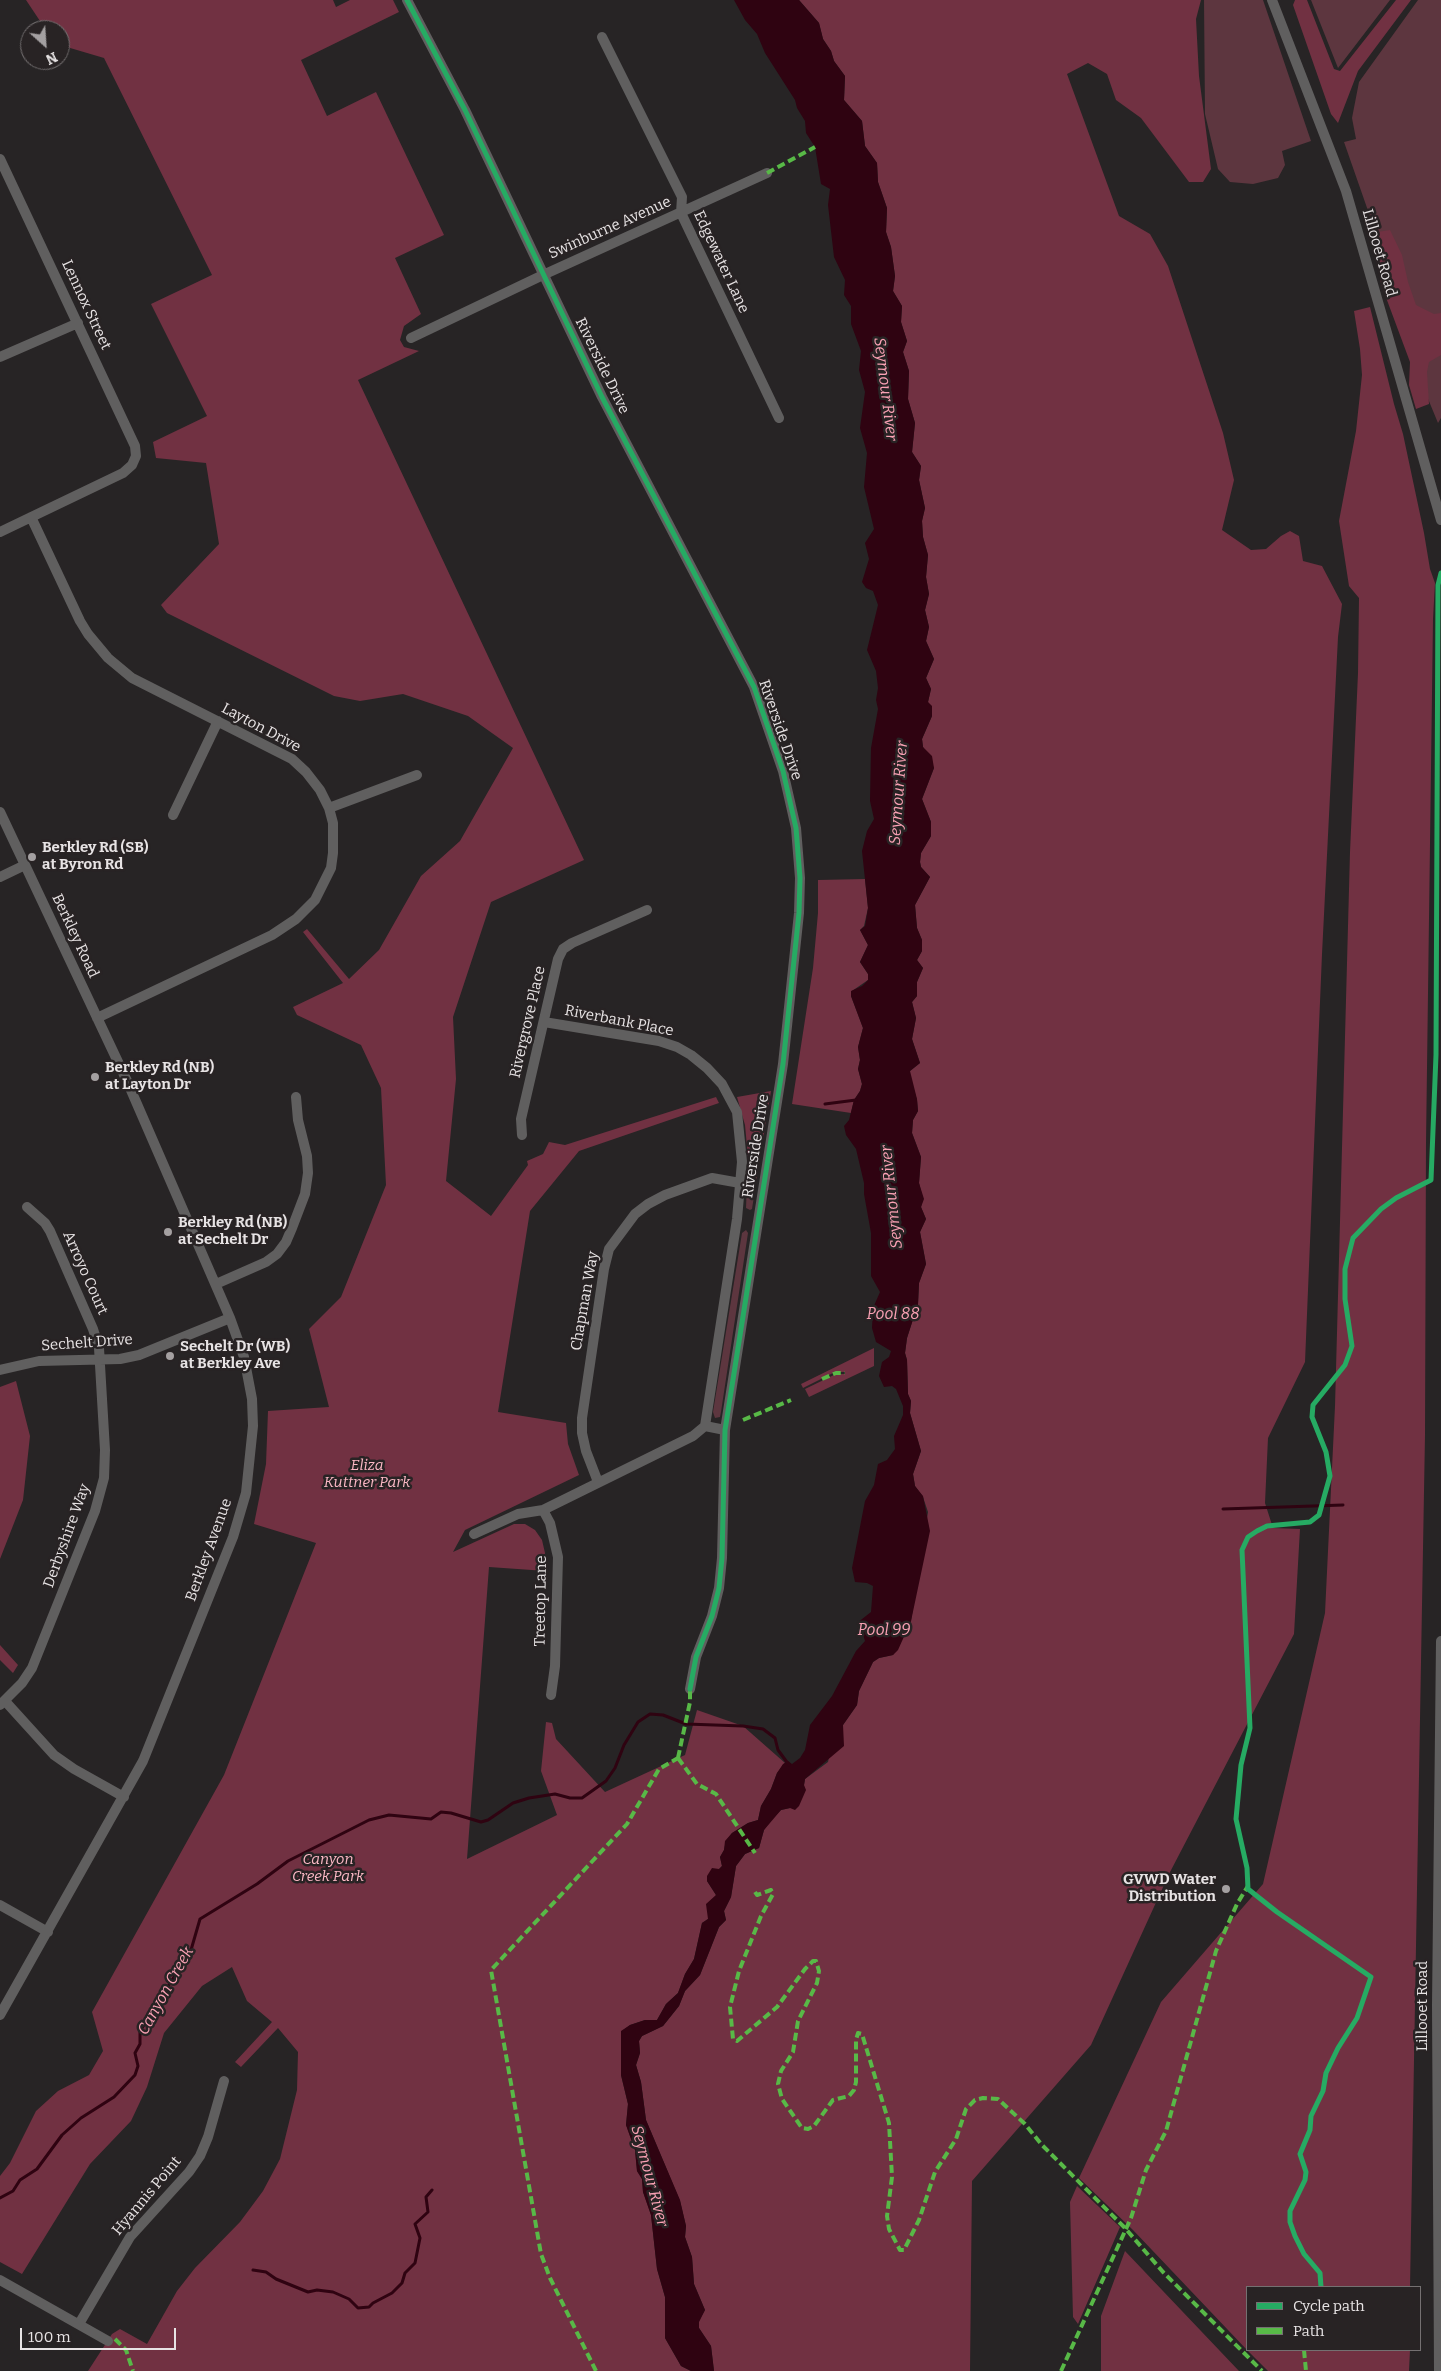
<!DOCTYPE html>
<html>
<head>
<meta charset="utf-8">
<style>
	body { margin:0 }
	#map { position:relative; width:1441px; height:2371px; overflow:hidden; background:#272425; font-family:Bitter,serif }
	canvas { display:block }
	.legend { position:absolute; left:1246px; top:2286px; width:175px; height:65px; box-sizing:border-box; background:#282324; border:1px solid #747071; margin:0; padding:6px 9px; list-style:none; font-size:15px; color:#e7e3e4 }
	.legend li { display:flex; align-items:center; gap:10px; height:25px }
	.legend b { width:25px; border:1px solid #747071 }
	.north { position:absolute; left:20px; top:20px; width:50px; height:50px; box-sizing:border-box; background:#282324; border:1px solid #747071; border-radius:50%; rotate:154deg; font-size:14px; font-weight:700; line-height:20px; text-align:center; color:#e7e3e4 }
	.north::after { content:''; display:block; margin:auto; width:18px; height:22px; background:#a4a0a1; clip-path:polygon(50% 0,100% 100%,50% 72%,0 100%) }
	.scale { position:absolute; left:20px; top:2328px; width:156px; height:22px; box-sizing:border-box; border:2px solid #e7e3e4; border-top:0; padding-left:6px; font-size:15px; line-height:18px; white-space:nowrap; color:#e7e3e4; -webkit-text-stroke:4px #282324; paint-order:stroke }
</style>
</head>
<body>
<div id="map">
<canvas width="1441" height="2371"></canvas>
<ul class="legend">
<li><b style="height:6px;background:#26ab63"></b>Cycle path</li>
<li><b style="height:6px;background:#58b947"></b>Path</li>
</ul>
<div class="north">N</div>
<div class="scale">100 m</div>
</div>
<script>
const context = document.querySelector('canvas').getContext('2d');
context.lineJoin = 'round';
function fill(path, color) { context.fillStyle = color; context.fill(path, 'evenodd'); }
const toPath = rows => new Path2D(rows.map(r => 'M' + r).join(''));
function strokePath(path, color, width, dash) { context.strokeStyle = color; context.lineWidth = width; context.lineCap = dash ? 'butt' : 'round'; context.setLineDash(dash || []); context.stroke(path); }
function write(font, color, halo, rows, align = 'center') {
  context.font = font + ' Bitter,serif'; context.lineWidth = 5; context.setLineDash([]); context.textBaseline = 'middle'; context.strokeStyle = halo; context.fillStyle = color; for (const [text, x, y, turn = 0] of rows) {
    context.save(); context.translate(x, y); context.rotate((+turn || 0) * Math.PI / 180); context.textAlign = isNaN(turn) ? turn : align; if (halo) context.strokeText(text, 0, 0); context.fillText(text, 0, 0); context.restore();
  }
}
const green = toPath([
	[1204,0,1263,0,1311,141,1282,151,1285,165,1278,178,1253,184,1230,182,1218,169,1205,114],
	[1311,0,1390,0,1338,68],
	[1418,0,1441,0,1441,418,1438,423,1395,319,1373,225,1344,142,1356,139,1352,118,1359,82],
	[748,1157,760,1158,752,1209,750,1210,746,1208],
	[746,1230,748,1233,721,1412,720,1417,715,1418,713,1412,742,1233]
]);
const forest = toPath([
	[26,0,333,0,336,7,350,0,393,0,399,12,301,60,327,116,376,92,444,235,395,258,421,314,404,326,400,340,404,347,419,351,358,380,584,860,491,902,453,1017,456,1079,446,1181,491,1216,528,1165,527,1161,543,1154,549,1142,565,1145,716,1097,719,1103,579,1151,530,1211,498,1412,566,1423,568,1444,579,1475,465,1530,453,1552,514,1524,525,1524,535,1530,542,1540,545,1553,546,1571,489,1567,467,1859,557,1815,541,1771,546,1722,552,1723,556,1739,605,1792,685,1755,697,1710,743,1726,785,1763,777,1773,771,1789,761,1806,758,1820,748,1823,732,1833,726,1841,724,1850,720,1857,722,1866,707,1881,716,1895,708,1919,702,1923,694,1959,685,1974,678,1993,666,2004,657,2020,645,2020,630,2025,621,2032,621,2075,628,2104,626,2125,635,2150,637,2171,642,2179,643,2192,651,2215,657,2269,665,2297,665,2338,681,2366,691,2371,88,2371,112,2334,120,2329,147,2344,177,2291,195,2268,240,2222,263,2191,280,2159,297,2090,298,2052,278,2028,241,2067,235,2062,272,2022,247,2001,232,1967,202,1986,164,2033,147,2087,131,2121,90,2164,22,2274,0,2262,0,2176,10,2163,36,2111,58,2091,89,2075,103,2051,92,2012,224,1775,316,1543,254,1524,266,1464,268,1411,329,1407,309,1329,341,1297,386,1185,381,1088,361,1045,297,1015,293,1007,343,983,303,932,307,929,349,979,379,950,421,876,460,841,513,748,468,716,403,694,360,701,334,696,167,613,161,605,219,544,206,463,156,458,153,442,207,416,151,304,212,275,104,58,60,45,60,30,46,30],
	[799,0,1201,0,1196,19,1199,76,1211,169,1203,182,1189,182,1141,118,1116,100,1107,74,1088,63,1067,74,1119,216,1150,234,1168,266,1223,433,1234,480,1222,530,1251,550,1266,549,1281,536,1290,531,1299,536,1303,561,1322,566,1342,604,1338,637,1322,954,1305,1362,1268,1438,1265,1503,1273,1528,1300,1529,1294,1634,1169,1874,1091,2045,972,2181,970,2371,714,2371,711,2346,699,2328,698,2322,705,2310,694,2284,692,2257,685,2237,686,2226,680,2201,646,2120,641,2082,636,2065,640,2053,639,2041,642,2036,663,2026,679,2006,685,1991,700,1975,719,1927,726,1920,724,1911,731,1897,736,1866,745,1854,759,1848,764,1830,771,1820,781,1810,790,1808,804,1785,805,1779,828,1762,829,1757,836,1751,843,1725,857,1705,859,1691,873,1662,879,1658,893,1655,911,1621,928,1512,923,1497,915,1486,913,1474,921,1451,910,1413,911,1401,908,1394,907,1360,905,1353,907,1338,918,1304,919,1283,926,1264,920,1232,926,1219,921,1207,923,1199,919,1183,921,1157,912,1133,913,1120,918,1111,917,1100,910,1077,910,1071,920,1063,912,1039,916,1018,912,1002,917,996,917,982,923,968,917,960,922,951,922,940,917,928,915,905,930,877,921,867,920,862,921,853,931,836,931,822,922,799,934,768,923,747,922,739,932,716,928,702,931,689,926,678,934,659,926,641,929,627,925,610,929,594,926,577,928,555,923,537,922,521,925,508,919,480,921,466,912,452,915,423,908,399,909,371,903,352,907,341,901,322,902,306,893,291,895,276,891,247,886,232,887,208,878,182,877,163,865,146,862,121,844,100,845,76,834,61,831,51,823,39,819,23],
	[1295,0,1307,0,1334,69,1340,71,1396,0,1411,0,1358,71,1338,123,1331,114,1293,5],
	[1390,230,1402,255,1408,282,1416,305,1434,314,1441,313,1441,355,1429,362,1427,372,1429,404,1416,409,1409,385,1410,362,1381,284,1377,232],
	[1370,307,1394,404,1403,434,1424,533,1430,569,1435,583,1433,619,1426,1143,1425,1435,1410,2287,1247,2287,1247,2350,1133,2230,1079,2178,1161,2002,1263,1884,1325,1613,1335,1406,1350,852,1358,673,1359,598,1349,586,1339,521,1356,431,1362,375,1360,349,1354,311],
	[865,879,868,908,864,926,860,930,868,945,860,962,868,974,868,980,852,991,851,996,863,1028,858,1047,860,1060,858,1069,862,1084,860,1091,854,1100,851,1113,792,1104,813,968,818,913,818,880],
	[771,1091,760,1158,748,1157,745,1125,737,1097],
	[874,1348,874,1366,809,1397,805,1389,836,1374,845,1374,845,1372,835,1372,803,1388,801,1384],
	[16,1381,30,1436,23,1500,0,1559,0,1387],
	[0,1645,18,1665,13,1673,0,1660],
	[1077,2186,1120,2227,1078,2324,1073,2317,1070,2202],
	[1125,2251,1239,2371,1101,2371,1101,2316],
	[1247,2350,1410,2350,1409,2371,1268,2371]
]);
const water = toPath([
	[734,0,799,0,819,23,823,39,831,51,834,61,845,76,844,100,862,121,865,146,877,163,878,182,887,208,886,232,891,247,895,276,893,291,902,306,901,322,907,341,903,352,909,371,908,399,915,423,912,452,921,466,919,480,925,508,922,521,923,537,928,555,926,577,929,594,925,610,929,627,926,641,934,659,926,678,931,689,928,702,932,706,932,716,922,739,923,747,932,756,934,768,922,799,931,822,931,836,921,853,920,862,921,867,930,877,915,905,917,928,922,940,922,951,917,960,923,968,917,982,917,996,912,1002,916,1018,912,1039,920,1063,910,1071,917,1099,918,1111,913,1120,912,1133,921,1157,919,1183,924,1199,921,1207,926,1219,920,1232,926,1264,919,1283,918,1304,907,1338,905,1353,907,1360,908,1394,911,1401,910,1413,921,1451,913,1474,915,1486,923,1496,930,1531,911,1621,898,1650,893,1655,879,1658,873,1662,859,1691,857,1705,843,1725,844,1746,805,1779,804,1785,806,1790,799,1806,795,1810,790,1808,781,1810,764,1830,759,1848,745,1854,736,1866,731,1897,724,1911,726,1920,719,1927,700,1975,685,1991,679,2006,663,2026,642,2036,639,2041,640,2053,636,2065,641,2082,646,2120,680,2200,686,2226,685,2237,692,2257,694,2284,705,2310,699,2322,699,2328,711,2346,714,2371,691,2371,681,2366,665,2338,665,2297,657,2269,651,2215,643,2192,642,2179,637,2171,635,2150,626,2125,628,2104,621,2075,621,2031,630,2025,645,2020,657,2020,666,2004,678,1993,685,1974,694,1959,702,1923,708,1919,706,1904,716,1895,707,1881,707,1876,712,1868,719,1869,722,1866,720,1857,724,1850,725,1841,732,1833,748,1823,758,1820,761,1806,771,1789,777,1773,783,1764,788,1761,792,1764,800,1758,805,1750,810,1725,832,1696,856,1651,865,1641,861,1628,857,1623,871,1612,873,1586,867,1583,855,1582,852,1568,865,1501,874,1485,878,1464,887,1460,895,1449,894,1436,903,1415,903,1406,896,1389,892,1386,884,1387,879,1376,882,1362,889,1357,891,1351,876,1342,872,1328,873,1308,880,1292,871,1276,871,1233,864,1194,864,1183,856,1149,846,1135,844,1126,849,1120,854,1100,860,1091,862,1084,858,1069,860,1060,858,1047,863,1028,851,996,851,991,862,986,868,980,868,974,860,962,868,945,860,930,865,926,868,908,862,851,867,831,874,819,870,801,871,748,878,709,876,700,878,688,876,671,867,650,878,605,873,591,866,588,862,582,869,559,865,543,874,529,864,487,867,453,860,428,865,392,859,370,861,351,851,324,851,306,844,295,845,280,834,257,828,205,830,189,821,184,815,147,806,133,805,121,797,108,795,100,765,53,757,34,745,20]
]);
const stream = toPath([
	[825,1104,856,1100],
	[1223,1509,1343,1505],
	[0,2198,13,2191,20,2180,37,2169,62,2135,81,2118,114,2097,135,2075,138,2066,135,2053,140,2044,140,2031,191,1950,200,1919,257,1884,288,1861,369,1820,389,1815,431,1819,441,1812,451,1813,481,1822,488,1820,513,1803,529,1798,555,1794,570,1798,582,1798,606,1781,615,1768,624,1745,638,1722,650,1714,663,1715,686,1724,743,1726,763,1729,775,1738,778,1750,789,1765],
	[253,2270,266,2272,276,2279,308,2292,317,2290,333,2292,349,2299,358,2308,369,2307,373,2303,392,2293,402,2283,405,2273,415,2263,420,2238,415,2224,428,2212,426,2197,432,2190]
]);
const minor = toPath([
	[407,0,465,110,602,397,754,687,783,771,796,828,800,878,799,913,783,1064,725,1430,722,1558,719,1588,712,1616,696,1657,690,1689],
	[1272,0,1346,191,1441,520],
	[602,37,682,197,681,213,779,418],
	[0,159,135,446,136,456,132,465,123,473,0,532],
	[411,338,543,275,767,173],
	[0,357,78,323],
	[31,517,80,621,88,634,108,658,132,678,292,759,306,772,320,790,329,808,333,823,333,853,331,868,315,900,296,919,272,935,97,1018],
	[329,808,417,775],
	[0,812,127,1081,230,1318,244,1357,252,1399,253,1426,246,1493,233,1537,143,1761,0,2015],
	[173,815,218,721],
	[0,877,25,865],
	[544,1022,659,1041,677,1047,691,1055,707,1068,722,1084,737,1112,742,1162,737,1219,705,1426],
	[522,1135,521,1119,558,959,563,949,572,943,647,910],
	[216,1284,266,1262,277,1254,286,1242,292,1228,305,1194,308,1173,307,1156,298,1120,296,1097],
	[0,1370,39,1361,120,1359,139,1355,230,1318],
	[598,1482,586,1451,582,1433,582,1418,604,1269,609,1249,635,1214,648,1204,665,1195,712,1178,740,1183],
	[543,1510,550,1523,558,1557,555,1666,551,1695],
	[474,1534,518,1514,543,1510,693,1436,705,1426,725,1430],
	[5,1701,54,1755,74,1769,124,1797],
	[0,1705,22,1683,32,1668,95,1511,104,1478,105,1450,99,1348,93,1329,50,1231,45,1223,27,1207],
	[0,1905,48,1932],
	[0,2280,108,2341],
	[79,2324,130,2237,189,2172,200,2156,208,2137,224,2081],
	[1439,2371,1437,2005,1441,1641]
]);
const quiet = toPath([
	[767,173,815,147],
	[822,1379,836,1373,845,1373],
	[743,1420,791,1400],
	[678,1758,697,1784,716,1794,755,1853],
	[678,1758,690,1702,690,1689],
	[755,1892,757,1895,771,1890,773,1894,761,1916,739,1971,730,2007,733,2039,737,2041,777,2007,805,1969,813,1961,816,1961,819,1971,817,1983,798,2021,793,2052,781,2071,778,2084,782,2099,802,2128,808,2129,814,2126,833,2100,849,2096,854,2090,856,2082,856,2040,858,2033,862,2034,889,2123,892,2177,887,2216,889,2229,900,2250,904,2250,919,2220,935,2172,956,2139,966,2109,975,2100,983,2098,998,2099,1025,2124,1042,2145,1125,2228,1163,2272,1262,2371],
	[115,2339,126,2350,133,2371],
	[1304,2350,1306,2371],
	[596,2371,550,2278,541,2254,491,1970,627,1824,659,1769,678,1758],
	[1061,2371,1131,2218,1146,2170,1166,2131,1216,1951,1237,1904,1248,1886]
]);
const cycleway = toPath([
	[407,0,465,110,602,397,754,687,783,771,796,828,800,878,799,913,783,1064,725,1430,722,1558,719,1588,712,1616,696,1657,690,1689],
	[1321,2287,1320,2273,1304,2254,1295,2236,1290,2222,1290,2211,1305,2180,1306,2172,1300,2154,1310,2130,1311,2116,1323,2091,1326,2073,1338,2048,1357,2018,1371,1977,1277,1912,1248,1889,1247,1868,1236,1819,1241,1765,1250,1728,1242,1550,1248,1537,1257,1531,1267,1526,1310,1522,1319,1515,1330,1476,1326,1452,1312,1417,1313,1405,1345,1365,1352,1346,1345,1299,1345,1269,1353,1238,1381,1209,1396,1198,1431,1180,1436,1055,1438,585,1441,573]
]);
const markers = [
	[32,857,5,"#a4a0a1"],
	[95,1077,5,"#a4a0a1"],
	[168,1232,5,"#a4a0a1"],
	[170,1356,5,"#a4a0a1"],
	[1226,1889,5,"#a4a0a1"]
];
const streetNames = [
	["Swinburne Avenue",610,228,-24],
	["Lillooet Road",1379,253,74],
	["Edgewater Lane",721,262,65],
	["Lennox Street",86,305,65],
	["Riverside Drive",602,366,64],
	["Layton Drive",261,728,28],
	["Riverside Drive",780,730,71],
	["Berkley Road",75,936,65],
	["Riverbank Place",619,1021,11],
	["Rivergrove Place",528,1022,-77],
	["Riverside Drive",756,1146,-81],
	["Arroyo Court",85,1273,66],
	["Chapman Way",585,1301,-80],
	["Sechelt Drive",87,1343,-4],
	["Derbyshire Way",67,1536,-70],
	["Berkley Avenue",209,1550,-70],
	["Treetop Lane",541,1601,-89],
	["Lillooet Road",1423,2006,-90],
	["Hyannis Point",147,2196,-50]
];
const poiNames = [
	["Berkley Rd (SB)",42,848],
	["at Byron Rd",42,865],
	["Berkley Rd (NB)",105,1068],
	["at Layton Dr",105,1085],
	["Berkley Rd (NB)",178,1223],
	["at Sechelt Dr",178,1240],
	["Sechelt Dr (WB)",180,1347],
	["at Berkley Ave",180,1364],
	["GVWD Water",1216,1880,"right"],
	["Distribution",1216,1897,"right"]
];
const parkNames = [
	["Eliza",367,1466],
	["Kuttner Park",367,1483],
	["Canyon",328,1860],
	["Creek Park",328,1877]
];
const waterNames = [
	["Seymour River",885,389,83],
	["Seymour River",899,793,-86],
	["Seymour River",892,1197,-96],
	["Pool 88",893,1315],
	["Pool 99",884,1631],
	["Canyon Creek",166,1991,-61],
	["Seymour River",649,2176,75]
];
fill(green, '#5d363f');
fill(forest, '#713142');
fill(water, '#2f0311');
strokePath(stream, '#2f0311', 3);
strokePath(minor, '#605f5f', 10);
strokePath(quiet, '#58b947', 4, [8, 4]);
strokePath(cycleway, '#26ab63', 5);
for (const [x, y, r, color] of markers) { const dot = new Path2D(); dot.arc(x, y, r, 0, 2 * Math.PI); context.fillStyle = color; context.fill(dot); strokePath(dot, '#282324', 2); }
write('15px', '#e7e3e4', '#282324', streetNames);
write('bold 15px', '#e7e3e4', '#282324', poiNames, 'left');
write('italic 15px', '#fcb8c5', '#282324', parkNames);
write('italic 16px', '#faa1b4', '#282324', waterNames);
</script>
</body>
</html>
